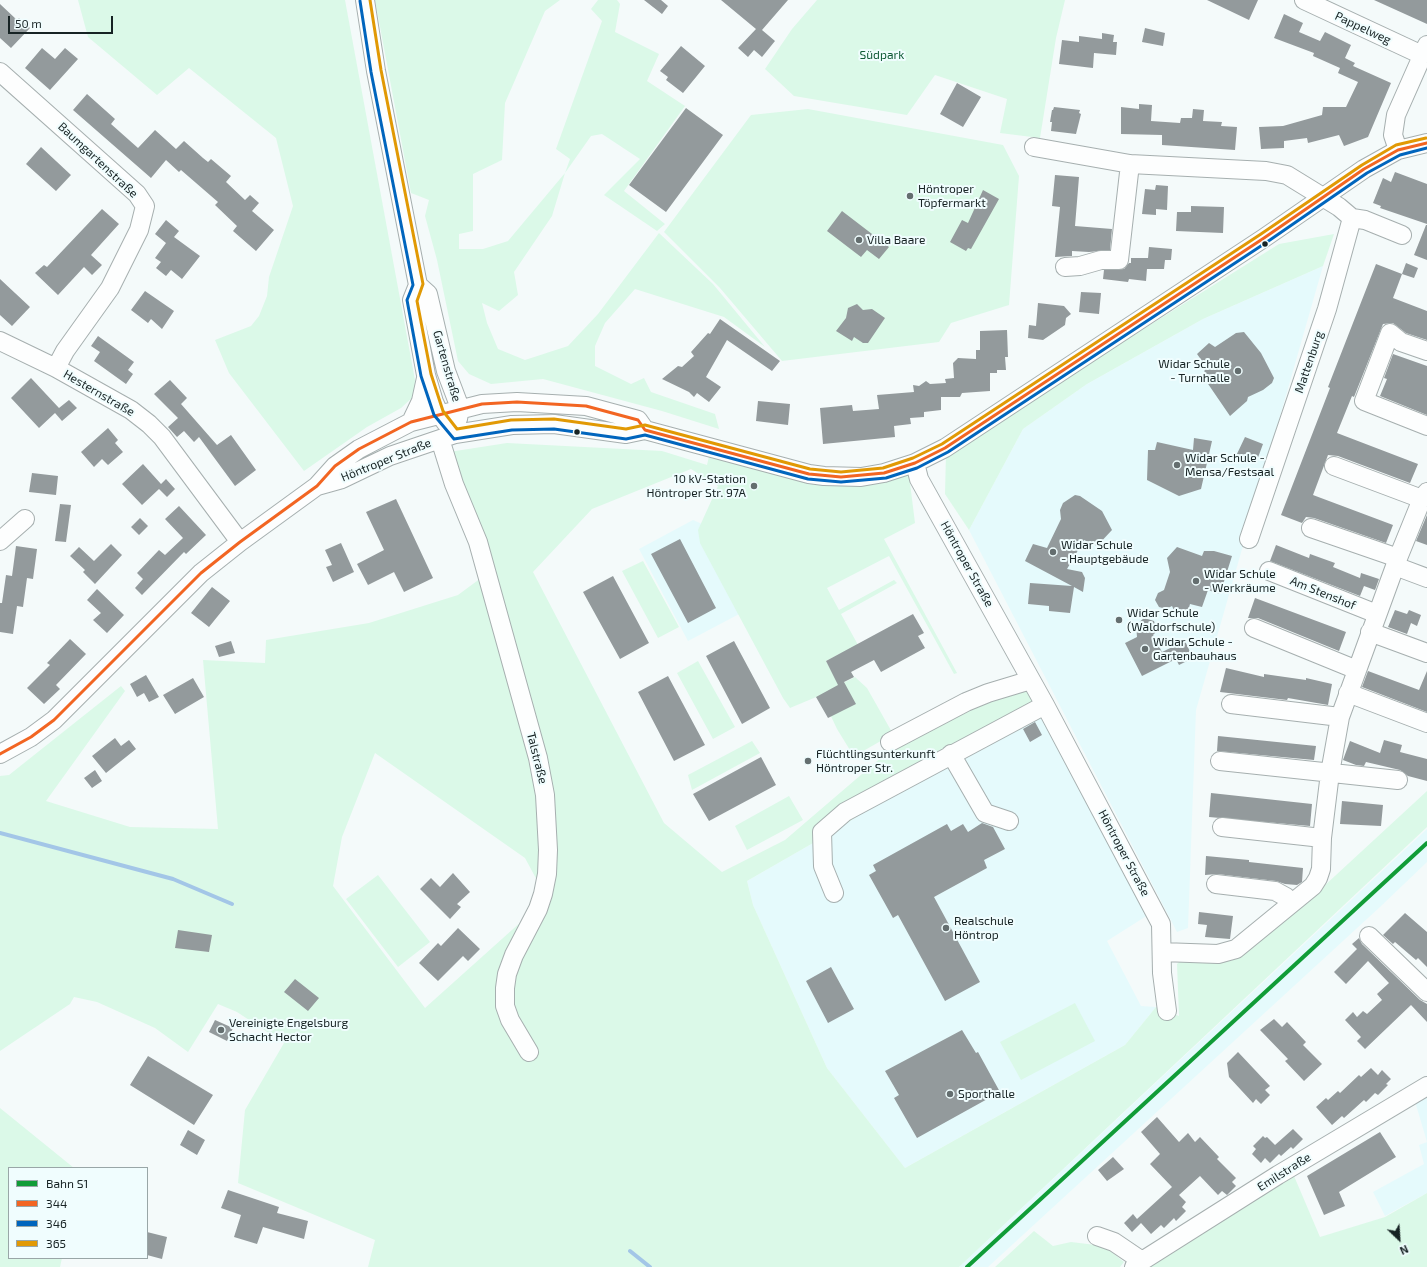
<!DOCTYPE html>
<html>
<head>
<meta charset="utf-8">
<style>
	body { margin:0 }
	#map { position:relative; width:1427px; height:1267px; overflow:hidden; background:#f4fafa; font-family:"Exo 2",sans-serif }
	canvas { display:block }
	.legend { position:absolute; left:8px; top:1167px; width:140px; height:92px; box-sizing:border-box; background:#f0fdfe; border:1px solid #99a6a7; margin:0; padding:5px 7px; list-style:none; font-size:12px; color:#172324 }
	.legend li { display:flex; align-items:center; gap:8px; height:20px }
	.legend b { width:20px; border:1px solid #99a6a7 }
	.north { position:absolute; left:1379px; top:1219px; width:40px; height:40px; -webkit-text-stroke:3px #f0fdfe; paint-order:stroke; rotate:155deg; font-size:11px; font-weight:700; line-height:16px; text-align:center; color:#172324 }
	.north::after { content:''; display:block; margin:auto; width:14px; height:18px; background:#172324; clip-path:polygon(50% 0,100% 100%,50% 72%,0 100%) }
	.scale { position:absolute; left:8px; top:16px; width:105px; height:18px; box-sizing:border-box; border:2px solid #172324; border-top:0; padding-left:5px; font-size:12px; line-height:14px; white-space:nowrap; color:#172324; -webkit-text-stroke:3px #f0fdfe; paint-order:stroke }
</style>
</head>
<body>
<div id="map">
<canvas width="1427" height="1267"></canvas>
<ul class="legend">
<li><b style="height:5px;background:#109c37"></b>Bahn S1</li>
<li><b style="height:5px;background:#f26522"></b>344</li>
<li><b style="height:5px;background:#0065bd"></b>346</li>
<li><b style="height:5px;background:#e19904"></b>365</li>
</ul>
<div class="north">N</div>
<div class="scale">50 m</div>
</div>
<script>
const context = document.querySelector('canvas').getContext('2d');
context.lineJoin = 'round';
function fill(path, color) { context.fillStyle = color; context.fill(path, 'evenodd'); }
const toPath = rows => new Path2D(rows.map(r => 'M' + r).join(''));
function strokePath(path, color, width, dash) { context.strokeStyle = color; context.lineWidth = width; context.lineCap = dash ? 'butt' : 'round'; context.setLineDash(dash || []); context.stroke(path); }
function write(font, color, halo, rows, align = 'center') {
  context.font = font + ' "Exo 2",sans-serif'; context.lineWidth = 4; context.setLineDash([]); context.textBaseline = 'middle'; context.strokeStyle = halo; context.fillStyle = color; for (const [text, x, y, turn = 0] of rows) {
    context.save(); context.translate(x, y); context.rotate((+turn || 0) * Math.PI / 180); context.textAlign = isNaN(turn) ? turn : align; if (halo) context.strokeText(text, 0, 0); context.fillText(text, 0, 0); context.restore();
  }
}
const built = toPath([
	[1323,266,1196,710,1188,928,1177,932,969,530,1023,429,1087,384,1203,319],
	[693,520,702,524,779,593,688,641,639,549],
	[1044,714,1148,915,1107,941,1141,1006,1156,1007,1125,1045,905,1168,827,1068,753,905,747,881,841,827,882,800],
	[1427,829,1427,862,1380,907,988,1267,959,1267],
	[1427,1093,1427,1193,1385,1216,1373,1192,1424,1164,1419,1145,1427,1142,1414,1098]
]);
const green = toPath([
	[78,0,345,0,415,380,414,396,401,408,367,427,304,471,229,373,215,340,251,326,259,316,267,296,269,277,293,206,276,138,189,68,157,95,88,37],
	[375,0,560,0,545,11,505,103,502,160,473,174,473,231,459,234,459,249,483,249,508,241,565,173,570,159,556,149,602,21,591,9,598,0,617,0,620,4,615,32,659,54,647,81,685,106,624,191,665,224,657,231,604,195,640,159,602,134,591,136,565,173,552,216,514,272,518,295,499,311,482,303,487,323,498,349,525,360,568,346,598,314,659,233,713,284,765,347,724,317,635,289,605,323,595,346,595,366,631,384,644,378,651,392,715,414,719,429,662,411,543,379,491,384,469,374,458,361,437,260,425,216,429,200,411,193],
	[817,0,1065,0,1056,38,1040,138,1000,133,1007,99,935,75,907,115,794,96,765,69,792,29],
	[808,109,1003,145,1019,176,1009,305,951,323,939,342,782,361,720,288,664,232,751,115],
	[1334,234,1323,266,1203,319,1087,384,1023,429,969,530,945,494,946,453,1279,244],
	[507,443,662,451,707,465,710,452,893,478,909,475,915,523,884,539,957,673,954,674,889,556,827,588,839,610,894,580,897,583,841,614,863,654,841,653,826,661,839,685,855,677,867,688,893,734,858,754,853,755,837,729,821,695,790,708,783,698,700,543,698,530,718,486,691,469,592,509,533,572,664,823,722,872,785,840,897,744,948,717,1029,687,1044,714,882,800,841,827,747,881,753,905,827,1068,905,1168,1125,1045,1156,1007,1179,1016,1177,964,1182,959,1231,961,1323,887,1427,791,1427,827,959,1267,368,1267,375,1240,238,1183,245,1110,284,1043,237,1012,218,1004,188,1052,155,1028,97,1002,74,997,70,1004,0,1051,0,776,9,775,121,686,125,691,46,801,130,827,218,829,203,660,265,663,266,640,369,623,458,595,481,578,436,454],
	[375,753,525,858,539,884,532,912,425,1008,333,886,342,837],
	[643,561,679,627,658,638,622,571],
	[698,661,735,727,713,739,677,673],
	[752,741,760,753,692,790,688,775],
	[789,796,803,820,747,850,735,826],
	[378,875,430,942,398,967,346,899],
	[1075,1003,1095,1041,1021,1080,1000,1042],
	[0,1108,74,1168,9,1168,9,1258,62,1258,60,1267,0,1267],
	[1294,1176,1320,1237,1385,1217,1427,1193,1427,1267,1142,1267,1166,1256],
	[1034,1231,1053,1246,1071,1242,1104,1246,1124,1262,1120,1267,995,1267]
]);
const stream = toPath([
	[0,833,173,879,232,904],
	[630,1251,650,1267]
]);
const building = toPath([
	[644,0,661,0,668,6,662,14],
	[721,0,788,0,762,30,775,41,762,57,754,50,748,57,738,48,756,29],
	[1207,0,1258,0,1249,20],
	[1374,0,1427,0,1427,24],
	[0,4,17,20,19,18,30,28,11,48,0,38],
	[1284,14,1303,23,1299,32,1320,41,1325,32,1351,45,1345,58,1355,63,1353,66,1391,83,1368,137,1344,146,1339,135,1308,143,1307,138,1284,141,1284,148,1261,149,1259,127,1283,126,1322,115,1323,107,1346,107,1358,82,1338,73,1340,68,1313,56,1314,53,1274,38],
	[1145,28,1165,33,1163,46,1142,42],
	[1102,33,1114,35,1113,42,1117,42,1116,55,1094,53,1093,68,1059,64,1062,40,1079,42,1079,36,1102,39],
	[681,46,705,66,683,93,666,80,668,77,660,71],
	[42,48,55,59,65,48,78,59,50,90,25,68],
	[957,83,981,97,963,127,940,114],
	[87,94,115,119,111,124,138,148,155,130,176,149,184,141,203,158,208,162,211,159,231,176,226,182,245,200,250,195,259,203,252,211,274,230,256,251,233,231,237,226,215,205,218,202,181,170,179,172,166,160,151,178,73,110],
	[1139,104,1152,105,1151,121,1180,123,1181,118,1192,118,1193,109,1204,110,1203,121,1222,122,1221,126,1237,127,1235,150,1162,145,1162,135,1121,134,1121,107,1139,109],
	[1054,107,1080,110,1079,113,1081,114,1076,134,1051,131,1052,122,1050,122,1052,110,1053,110],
	[686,108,723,135,666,212,629,185],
	[41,147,71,175,56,191,26,164],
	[1395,172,1427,184,1427,224,1380,208,1381,206,1373,203,1383,178,1391,182],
	[1055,175,1079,177,1075,226,1112,229,1110,250,1089,252,1072,251,1072,256,1055,257,1060,207,1052,206],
	[1156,185,1168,186,1167,210,1156,209,1156,215,1142,214,1145,189,1155,190],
	[983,190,999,199,971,249,968,248,966,251,950,242,962,220,968,223],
	[1191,206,1224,207,1223,233,1176,231,1177,212,1191,212],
	[102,209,119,224,91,255,102,265,92,275,84,267,58,295,35,273,44,265,47,267],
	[842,211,889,247,879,259,867,250,861,257,827,231],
	[166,220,179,231,174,237,200,256,182,279,171,270,166,276,156,268,161,262,155,258,166,243,155,234],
	[1426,225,1427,225,1427,260,1414,255],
	[1149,247,1172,249,1171,260,1165,260,1164,269,1147,269,1146,281,1129,279,1128,282,1103,279,1104,270,1124,269,1129,263,1131,263,1131,258,1148,258],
	[1406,263,1418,268,1414,278,1402,274,1393,298,1427,311,1427,340,1406,333,1393,323,1383,324,1354,397,1352,396,1337,433,1418,464,1410,483,1338,456,1328,455,1313,495,1393,525,1386,543,1314,518,1306,517,1302,523,1281,515,1330,388,1328,387,1376,264,1402,274],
	[0,279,30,307,12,326,0,315],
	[145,291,174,311,162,329,151,319,148,323,131,310],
	[1081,292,1101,293,1099,314,1079,312],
	[1038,303,1064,306,1071,314,1066,318,1065,325,1043,340,1028,338,1029,325,1036,326],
	[857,304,863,310,872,309,885,318,868,343,863,343,854,337,852,341,836,331,846,318,848,308],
	[720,319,780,361,772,371,727,340,706,377,721,387,709,402,697,393,694,397,689,392,662,379,678,366,682,367,694,356,691,352,708,333,710,334],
	[1007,330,1008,357,1005,357,1006,370,997,370,997,373,990,373,990,391,962,393,960,397,941,397,941,410,924,412,924,417,910,418,911,424,894,426,895,437,823,444,820,408,852,405,853,411,879,409,877,395,914,392,913,385,919,386,926,381,930,384,946,383,945,379,954,378,953,363,958,358,976,359,976,350,980,350,980,331],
	[1244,332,1261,353,1274,378,1272,383,1263,390,1248,397,1247,401,1230,416,1204,378,1205,365,1197,354,1209,343,1215,347,1236,333],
	[98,336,134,362,128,370,133,374,126,384,94,361,100,352,91,346],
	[1393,354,1427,366,1427,415,1380,396,1387,379,1384,378],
	[31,378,59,408,69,400,77,408,62,421,55,413,39,428,11,398],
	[170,380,187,398,181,404,217,445,231,435,256,470,235,486,199,437,194,442,184,431,177,437,168,427,178,418,154,394],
	[758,401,790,404,788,425,756,421],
	[108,428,118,440,115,443,123,452,108,465,102,459,94,467,81,452],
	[1245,437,1263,444,1256,463,1236,456],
	[1194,438,1212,441,1201,489,1179,496,1147,480,1148,450,1155,450,1157,442,1193,450],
	[143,464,161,484,166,479,175,489,167,497,159,489,142,505,122,484],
	[32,473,58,476,56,495,29,492],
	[1075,495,1080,496,1102,511,1112,530,1097,546,1084,540,1067,569,1082,572,1085,578,1083,592,1074,587,1070,613,1049,611,1049,606,1028,604,1030,583,1072,586,1025,561,1033,544,1047,548,1061,519,1060,510,1063,503],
	[396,499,433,578,404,592,394,572,368,585,357,564,384,550,366,512],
	[60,504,71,505,66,542,55,541],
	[179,506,206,535,186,554,184,552,142,595,135,588,143,579,137,573,159,550,165,555,183,538,165,519],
	[1427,515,1427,545,1416,541],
	[140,518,148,526,139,535,131,527],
	[680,539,716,608,688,623,651,554],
	[341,543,354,572,333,582,326,567,332,565,325,550],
	[111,544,122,555,95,584,83,572,85,570,70,556,79,547,94,561],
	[1276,545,1309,558,1310,554,1335,563,1333,567,1360,578,1361,573,1379,579,1375,590,1364,586,1360,596,1270,561],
	[16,546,37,549,33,579,27,578,23,607,17,606,13,634,0,632,0,603,2,603,6,575,12,576],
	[1177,547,1202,556,1204,551,1214,551,1232,556,1220,594,1208,590,1202,607,1190,604,1188,611,1182,615,1175,612,1172,606,1166,609,1159,607,1155,600,1158,593,1164,590,1170,572,1167,558],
	[613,576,649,643,620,659,583,592],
	[212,587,230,601,209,627,191,613],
	[97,589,124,615,107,633,93,620,101,613,87,600],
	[1255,598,1346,632,1339,651,1258,618,1248,618],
	[1395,610,1407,614,1409,610,1421,615,1417,626,1411,623,1407,634,1388,627],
	[913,614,924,633,918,636,925,648,881,672,874,660,851,672,854,677,844,682,856,704,828,718,816,697,838,685,826,661],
	[1144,618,1154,621,1157,631,1153,635,1162,652,1185,641,1193,658,1179,665,1176,659,1142,676,1125,643,1137,637,1136,625],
	[70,639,86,654,56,685,60,689,44,704,27,688,50,665,47,663],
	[231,641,235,653,219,657,215,646],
	[734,641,770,708,742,724,706,656],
	[1226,668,1264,677,1264,674,1306,680,1306,678,1332,684,1328,705,1288,698,1287,700,1220,692],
	[1368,671,1419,690,1427,671,1427,712,1362,687],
	[146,675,159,697,149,702,144,693,137,697,130,684],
	[668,676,705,745,674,761,638,692],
	[193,678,204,697,175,714,163,695],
	[1035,722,1042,735,1030,742,1023,729],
	[1218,736,1316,746,1314,760,1217,751],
	[115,738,121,746,129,740,136,749,106,773,92,756],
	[1384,740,1402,745,1400,752,1427,759,1427,781,1408,776,1400,770,1366,762,1364,766,1356,765,1343,760,1350,741,1380,753],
	[761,757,776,785,709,821,693,794],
	[95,770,102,781,92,788,84,778],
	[1211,793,1312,804,1310,826,1209,817],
	[1342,801,1383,805,1381,826,1340,824],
	[982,823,993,827,1005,849,984,860,987,868,934,897,980,982,945,1001,898,915,893,918,869,875,876,871,873,865,947,824,951,831,963,824,968,832],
	[1206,856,1249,860,1249,862,1303,868,1302,882,1297,885,1285,884,1276,881,1217,874,1205,875],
	[453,873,470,892,457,904,461,907,450,919,420,889,431,878,440,887],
	[1199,912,1233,916,1230,939,1205,937,1207,925,1198,924],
	[1405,913,1427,932,1427,967,1418,958,1416,960,1395,942,1393,944,1383,935],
	[458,928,480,949,468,961,463,956,438,981,419,963,438,943,441,946],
	[178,930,212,935,209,952,175,948],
	[1359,938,1362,944,1420,1000,1427,1004,1427,1022,1411,1005,1365,1049,1357,1041,1361,1037,1345,1020,1353,1012,1357,1017,1363,1011,1367,1014,1382,1000,1377,994,1389,983,1368,961,1346,984,1334,972,1357,949,1352,944],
	[831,967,854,1009,828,1023,806,981],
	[295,979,319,998,308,1011,284,992],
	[1274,1019,1282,1027,1287,1022,1306,1042,1303,1045,1322,1064,1304,1081,1285,1061,1288,1059,1260,1030],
	[215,1020,233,1028,227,1041,209,1032],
	[962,1030,976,1053,978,1052,1000,1092,917,1138,894,1098,899,1095,885,1071],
	[1238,1052,1270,1086,1265,1090,1270,1095,1261,1104,1256,1099,1253,1103,1229,1077,1227,1063],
	[148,1056,213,1095,194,1125,130,1085],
	[1371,1068,1378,1075,1382,1070,1391,1079,1386,1084,1388,1085,1378,1095,1375,1093,1366,1102,1364,1100,1344,1118,1342,1116,1332,1125,1316,1107,1326,1098,1328,1100,1338,1091,1340,1093,1359,1075,1361,1077],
	[1157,1117,1179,1142,1188,1133,1195,1142,1200,1137,1219,1157,1217,1159,1236,1178,1232,1182,1236,1186,1227,1195,1222,1191,1218,1195,1200,1176,1179,1195,1186,1202,1182,1207,1186,1211,1176,1221,1174,1218,1164,1228,1161,1225,1151,1234,1141,1223,1132,1232,1124,1223,1133,1214,1137,1219,1172,1187,1150,1164,1160,1154,1141,1132],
	[1293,1129,1303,1139,1293,1149,1291,1147,1281,1156,1279,1154,1270,1163,1265,1158,1261,1163,1252,1154,1256,1149,1253,1146,1263,1136,1265,1138,1267,1137,1275,1145],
	[188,1130,205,1140,197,1155,180,1145],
	[1380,1132,1396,1157,1339,1192,1345,1206,1324,1215,1307,1176],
	[1113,1157,1124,1169,1107,1181,1098,1170],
	[228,1190,279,1207,277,1213,308,1221,304,1239,263,1227,257,1244,234,1237,241,1215,221,1208],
	[147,1232,167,1237,162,1259,147,1255]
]);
const minor = toPath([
	[365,0,376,71,418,285,428,294,446,371,460,408,458,419],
	[1304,0,1422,55],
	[0,72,137,194,145,206,139,230,110,288,65,351,56,368],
	[1034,147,1130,164,1266,171,1287,175,1339,207,1352,218,1327,309,1249,539],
	[1398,150,1393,135,1396,115,1427,45],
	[1352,218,1365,220,1402,235],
	[1065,267,1080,266,1101,260,1119,260,1130,164],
	[418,285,412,300,426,375,434,402,439,413,446,423],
	[0,341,56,368,131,410,149,424,162,437,240,542],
	[1427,351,1401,342,1390,333,1364,401,1427,426],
	[411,422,421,401,426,378],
	[440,439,454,484,478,542,538,758,545,795,548,850,547,874,543,894,538,909,514,955,507,974,505,988,505,1006,510,1020,529,1052],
	[915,463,919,479,1045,705,1161,924,1162,973,1167,1011],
	[1334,466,1422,499],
	[317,486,342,479,390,456,455,434,512,425,554,424,626,434,645,430,809,474,824,476,861,477,884,473,915,463,945,448,1264,238,1364,169,1398,150,1427,143],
	[1311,528,1398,558],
	[0,541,25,519],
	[1395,566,1427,578],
	[1269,571,1377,614],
	[1254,628,1357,670],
	[1370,632,1427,653],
	[1348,693,1427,723],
	[1231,704,1340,717],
	[890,742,966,702,988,693,1031,680],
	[0,754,31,737,54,720,201,573,240,542,317,486,335,466,359,449,411,422,482,404,517,402,586,406,638,420,645,430],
	[951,754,985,813,1009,821],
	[1220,761,1398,780],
	[1222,827,1322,838],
	[1216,884,1275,891,1286,897,1292,903],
	[834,893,823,866,822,832,845,812,1045,705],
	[1369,936,1427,992],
	[1162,952,1218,954,1236,949,1313,886,1318,878,1321,869,1322,838,1330,773,1340,717,1398,558,1422,499,1427,492],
	[1097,1236,1114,1242,1142,1261],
	[1134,1267,1142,1261,1278,1175,1427,1086]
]);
const bus1 = toPath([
	[0,754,31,737,54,720,201,573,240,542,317,486,335,466,359,449,411,422,482,404,517,402,586,406,638,420,645,430,809,474,841,477,884,473,915,463,945,448,1264,238,1364,169,1398,150,1427,143]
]);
const bus2 = toPath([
	[360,1,371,72,413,285,407,300,421,376,434,415,454,439,512,430,554,429,626,439,645,435,808,479,841,482,886,478,917,468,948,452,1267,242,1367,173,1400,155,1427,148]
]);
const bus3 = toPath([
	[370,0,381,70,423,284,417,301,431,374,443,411,457,429,511,420,554,419,626,429,645,425,810,469,841,472,883,468,913,458,942,444,1261,234,1362,165,1396,145,1426,138]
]);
const rail1 = toPath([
	[967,1267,1427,843]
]);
const markers = [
	[910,196,4,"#646e6f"],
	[859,240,4,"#646e6f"],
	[1265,244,3.5,"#172324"],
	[1238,371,4,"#646e6f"],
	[577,432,3.5,"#172324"],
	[1177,465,4,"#646e6f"],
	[754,486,4,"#646e6f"],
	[1053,552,4,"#646e6f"],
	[1196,581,4,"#646e6f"],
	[1119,620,4,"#646e6f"],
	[1145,649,4,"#646e6f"],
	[808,761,4,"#646e6f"],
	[946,928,4,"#646e6f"],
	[221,1030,4,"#646e6f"],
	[950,1094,4,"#646e6f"]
];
const streetNames = [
	["Pappelweg",1363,28,25],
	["Baumgartenstraße",98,160,43],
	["Mattenburg",1309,362,-71],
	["Gartenstraße",447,366,74],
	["Hesternstraße",99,393,30],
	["Höntroper Straße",386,460,-22],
	["Höntroper Straße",967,564,61],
	["Am Stenshof",1323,593,22],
	["Talstraße",537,758,76],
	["Höntroper Straße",1124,853,62],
	["Emilstraße",1284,1172,-32]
];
const parkNames = [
	["Südpark",882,55]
];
const poiNames = [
	["Höntroper",918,189],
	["Töpfermarkt",918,203],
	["Villa Baare",867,240],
	["Widar Schule",1230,364,"right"],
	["- Turnhalle",1230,378,"right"],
	["Widar Schule -",1185,458],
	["Mensa/Festsaal",1185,472],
	["10 kV-Station",746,479,"right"],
	["Höntroper Str. 97A",746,493,"right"],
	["Widar Schule",1061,545],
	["- Hauptgebäude",1061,559],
	["Widar Schule",1204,574],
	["- Werkräume",1204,588],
	["Widar Schule",1127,613],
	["(Waldorfschule)",1127,627],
	["Widar Schule -",1153,642],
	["Gartenbauhaus",1153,656],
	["Flüchtlingsunterkunft",816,754],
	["Höntroper Str.",816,768],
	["Realschule",954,921],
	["Höntrop",954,935],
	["Vereinigte Engelsburg",229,1023],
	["Schacht Hector",229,1037],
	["Sporthalle",958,1094]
];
fill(built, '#e5fafc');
fill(green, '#dbf9e8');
strokePath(stream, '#a3c6e7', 4);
fill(building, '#939a9c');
strokePath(minor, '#a6afaf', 20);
strokePath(minor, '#fdfefe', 18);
strokePath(bus1, '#f26522', 3);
strokePath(bus2, '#0065bd', 3);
strokePath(bus3, '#e19904', 3);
strokePath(rail1, '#109c37', 4);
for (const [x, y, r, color] of markers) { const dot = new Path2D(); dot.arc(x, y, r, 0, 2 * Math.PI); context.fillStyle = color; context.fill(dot); strokePath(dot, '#f0fdfe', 1.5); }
write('12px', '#172324', '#f0fdfe', streetNames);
write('12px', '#105b37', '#f0fdfe', parkNames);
write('12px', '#172324', '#f0fdfe', poiNames, 'left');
</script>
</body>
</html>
